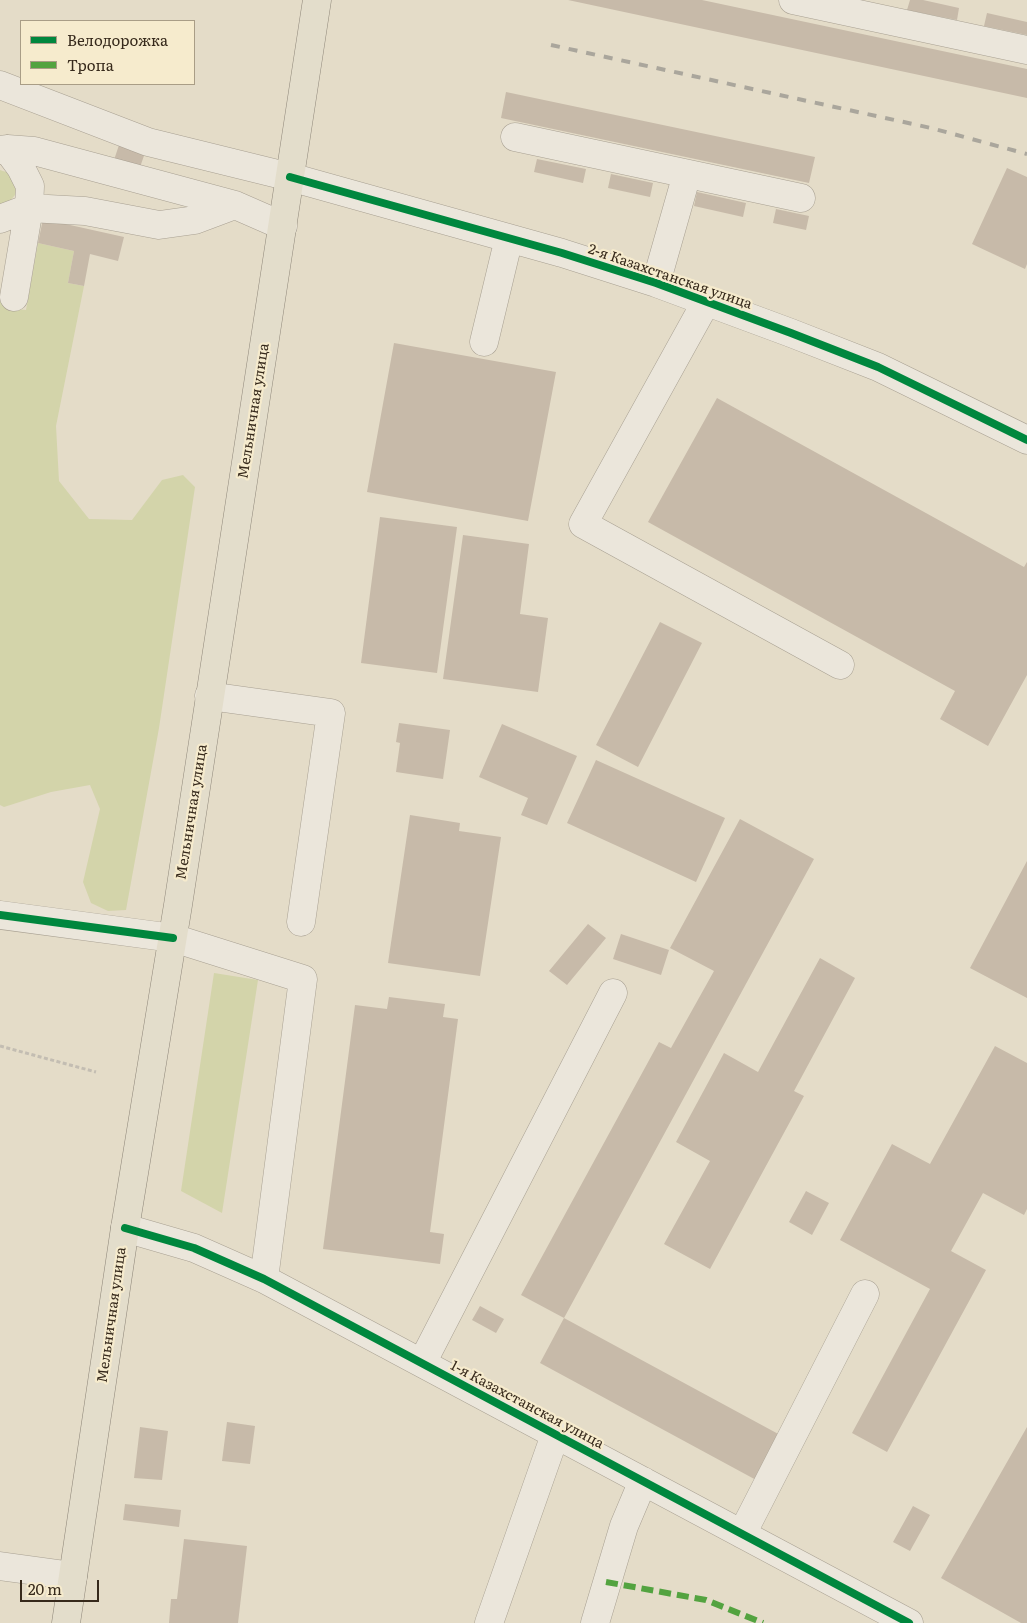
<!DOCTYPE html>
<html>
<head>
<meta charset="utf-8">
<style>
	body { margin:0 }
	#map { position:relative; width:1027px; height:1623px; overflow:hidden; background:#e4dcc8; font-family:Literata,serif }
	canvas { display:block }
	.legend { position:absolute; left:20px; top:20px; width:175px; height:65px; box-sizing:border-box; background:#f6ebcd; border:1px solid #a99d86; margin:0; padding:6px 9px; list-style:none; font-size:15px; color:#36291b }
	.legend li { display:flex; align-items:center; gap:10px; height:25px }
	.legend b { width:25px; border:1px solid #a99d86 }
	.scale { position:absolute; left:20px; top:1580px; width:79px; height:22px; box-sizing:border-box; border:2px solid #36291b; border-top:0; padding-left:6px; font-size:15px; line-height:18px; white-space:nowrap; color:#36291b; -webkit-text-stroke:4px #f6ebcd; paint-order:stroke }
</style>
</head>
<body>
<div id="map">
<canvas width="1027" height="1623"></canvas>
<ul class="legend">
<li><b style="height:6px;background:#00873e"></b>Велодорожка</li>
<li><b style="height:6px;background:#53a340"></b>Тропа</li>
</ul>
<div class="scale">20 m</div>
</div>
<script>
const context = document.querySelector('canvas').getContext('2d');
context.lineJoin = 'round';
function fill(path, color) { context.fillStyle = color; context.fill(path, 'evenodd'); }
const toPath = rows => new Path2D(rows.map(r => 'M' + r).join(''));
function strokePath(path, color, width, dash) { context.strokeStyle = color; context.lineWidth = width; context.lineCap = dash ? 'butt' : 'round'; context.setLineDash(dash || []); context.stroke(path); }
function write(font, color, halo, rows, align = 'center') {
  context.font = font + ' Literata,serif'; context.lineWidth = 4.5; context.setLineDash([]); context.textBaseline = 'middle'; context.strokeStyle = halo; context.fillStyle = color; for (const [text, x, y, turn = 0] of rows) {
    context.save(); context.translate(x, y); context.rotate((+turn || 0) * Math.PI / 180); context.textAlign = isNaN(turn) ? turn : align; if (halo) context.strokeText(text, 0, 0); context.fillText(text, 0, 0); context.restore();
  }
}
const green = toPath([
	[0,170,15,175,21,188,3,209,0,209],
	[38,243,74,251,68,283,84,286,56,426,59,481,89,519,132,520,162,480,183,475,195,487,159,728,126,910,108,911,91,903,83,882,100,809,90,785,51,792,4,807,0,805,0,298,7,308,26,310],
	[214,973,258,980,222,1213,181,1191]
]);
const building = toPath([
	[568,0,702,0,1027,69,1027,98],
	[910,0,923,0,959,8,957,20,907,10],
	[987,13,1027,22,1027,35,984,26],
	[506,92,815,157,809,183,501,118],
	[120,142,146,150,139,170,113,163],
	[537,159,586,169,583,183,534,172],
	[1007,168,1027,177,1027,264,1025,269,972,244],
	[611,174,653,183,650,197,608,188],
	[697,192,746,203,743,217,694,206],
	[776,209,809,216,806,230,773,223],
	[43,219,124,237,118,261,90,254,84,286,68,283,74,251,38,243],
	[394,343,556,372,528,521,367,492],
	[717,398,1024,567,1027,562,1027,675,988,746,940,719,955,691,648,522],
	[380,517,457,527,437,673,361,663],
	[463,535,529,544,520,614,548,618,538,692,443,679],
	[660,622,702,643,638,767,596,745],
	[399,723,450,730,443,779,396,772,400,743,396,742],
	[502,724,577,756,547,825,521,815,528,798,479,777],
	[596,760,725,818,696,882,567,823],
	[410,815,460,823,459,831,501,837,480,976,388,963],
	[740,819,814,859,564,1318,521,1295,659,1042,671,1048,714,971,670,948],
	[1027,861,1027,998,970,968],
	[588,924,606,938,567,985,549,971],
	[621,934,669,950,661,975,613,959],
	[820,958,855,978,794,1091,804,1096,710,1269,664,1244,710,1161,676,1142,724,1053,758,1072],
	[389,997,445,1004,443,1017,458,1019,430,1232,444,1234,440,1264,323,1249,355,1005,387,1009],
	[995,1046,1027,1063,1027,1209,1024,1215,983,1193,951,1251,986,1270,887,1452,852,1433,930,1289,840,1240,892,1144,930,1164],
	[806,1191,829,1203,812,1235,789,1222],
	[480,1306,504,1319,496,1333,472,1320],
	[564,1318,782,1436,758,1481,540,1363],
	[227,1422,255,1426,250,1464,222,1461],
	[140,1427,168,1431,162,1480,134,1478],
	[1027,1427,1027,1623,1021,1623,941,1578],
	[125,1504,181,1510,179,1527,123,1520],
	[913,1506,930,1515,910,1551,893,1542],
	[184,1539,247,1546,238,1623,169,1623,171,1599,177,1599]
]);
const path = toPath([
	[0,1046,96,1072]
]);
const minor = toPath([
	[793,0,1027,50],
	[0,85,148,142,290,177,562,253,656,283,791,333,878,367,1027,440],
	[515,137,801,198],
	[7,149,21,168,30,186,29,208,14,297],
	[0,150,7,149,34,151,235,205,283,226],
	[0,219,29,208,85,211,159,225,195,220,235,205],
	[656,283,687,174],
	[706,302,583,524,840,665],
	[484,342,509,238],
	[209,696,331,713,301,922],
	[0,915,173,938,303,979,264,1279],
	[125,1228,194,1248,264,1279,909,1623],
	[422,1363,613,993],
	[742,1534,865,1294],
	[0,1566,73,1576],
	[489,1623,555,1435],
	[595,1623,624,1526,643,1481]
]);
const major = toPath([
	[66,1623,125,1228,178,905,317,0]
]);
const rail = toPath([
	[551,45,931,128,1027,154]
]);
const quiet = toPath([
	[606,1582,706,1600,763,1623]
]);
const cycleway = toPath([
	[290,177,562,253,656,283,791,333,878,367,1027,440],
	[0,915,173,938],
	[125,1228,194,1248,264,1279,909,1623]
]);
const streetNames = [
	["2-я Казахстанская улица",670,277,19],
	["Мельничная улица",254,411,-81],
	["Мельничная улица",192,812,-81],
	["Мельничная улица",112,1315,-82],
	["1-я Казахстанская улица",527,1405,28]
];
fill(green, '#d3d4aa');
fill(building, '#c7baa9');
strokePath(minor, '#a8a092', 29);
strokePath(major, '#8e8679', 29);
strokePath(path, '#c3bdb2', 3, [4, 2.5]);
strokePath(minor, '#ebe6db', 28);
strokePath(major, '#e3ddcb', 28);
strokePath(rail, '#aaa69c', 4, [9, 9]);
strokePath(quiet, '#53a340', 6, [12, 6]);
strokePath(cycleway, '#00873e', 8);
write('14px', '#36291b', '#f6ebcd', streetNames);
</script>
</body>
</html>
